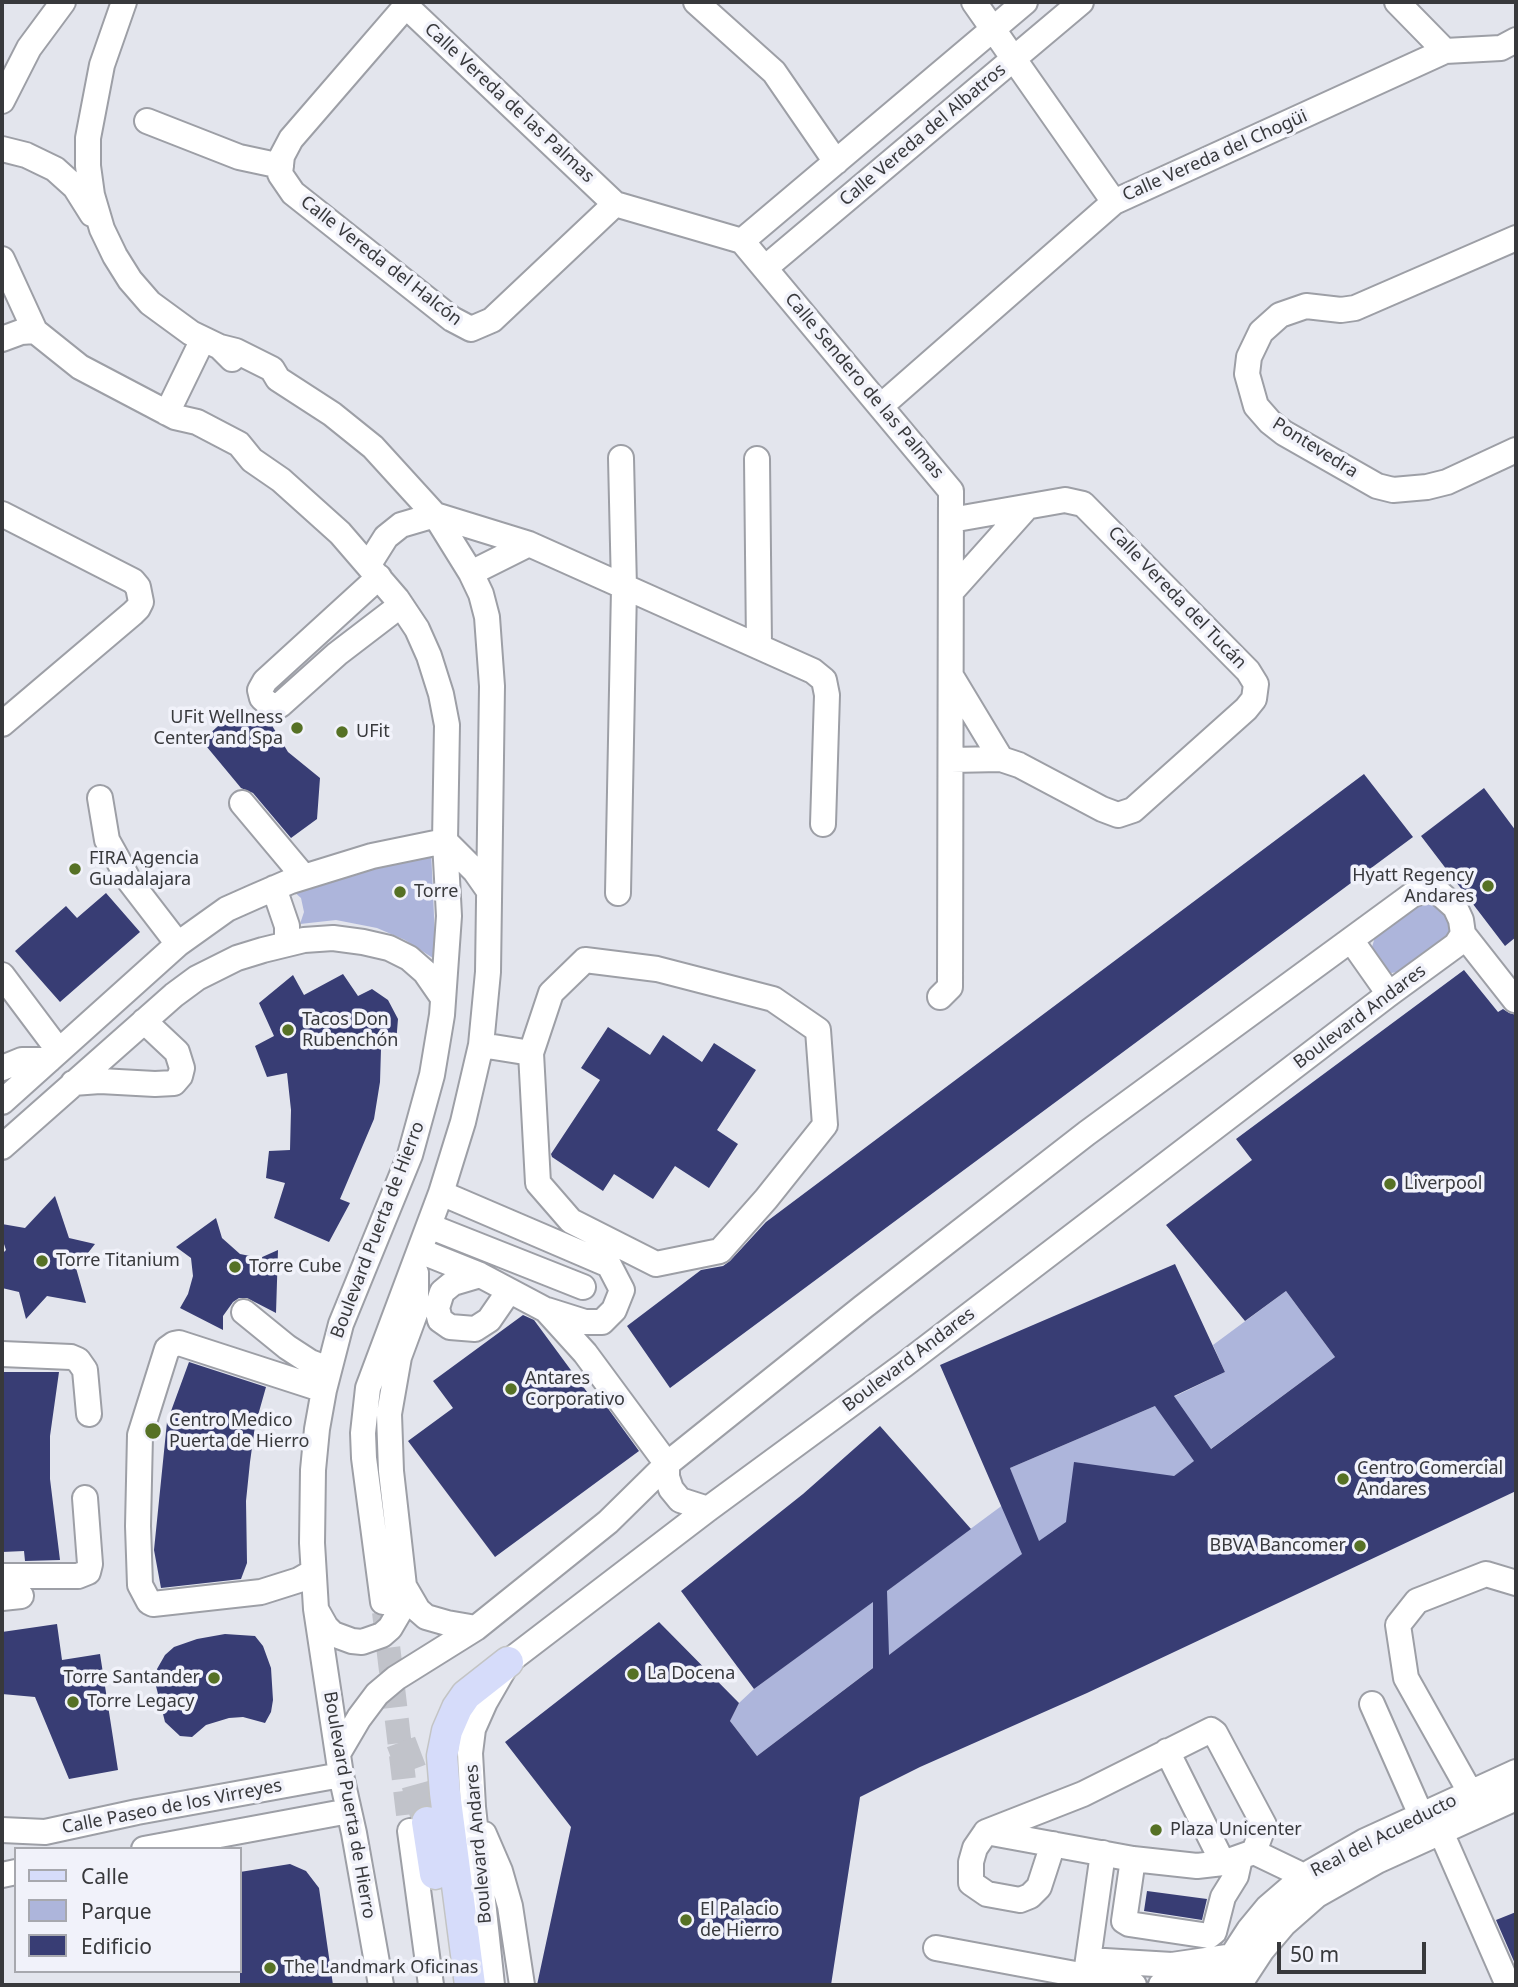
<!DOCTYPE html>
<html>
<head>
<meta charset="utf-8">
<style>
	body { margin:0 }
	#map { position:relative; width:1518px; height:1987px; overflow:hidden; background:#e3e5ed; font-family:"Noto Sans",sans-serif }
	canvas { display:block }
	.frame { position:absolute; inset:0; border:4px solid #38393c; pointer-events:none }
	.legend { position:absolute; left:14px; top:1847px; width:228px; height:126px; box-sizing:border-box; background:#f1f2fa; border:2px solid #a7a8ae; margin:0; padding:9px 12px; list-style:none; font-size:21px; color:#38393c }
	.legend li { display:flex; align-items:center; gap:14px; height:35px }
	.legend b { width:35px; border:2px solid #a7a8ae }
	.scale { position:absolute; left:1277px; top:1942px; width:149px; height:32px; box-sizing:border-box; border:4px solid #38393c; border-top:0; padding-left:9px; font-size:21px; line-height:24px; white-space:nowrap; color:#38393c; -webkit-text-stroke:5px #f1f2fa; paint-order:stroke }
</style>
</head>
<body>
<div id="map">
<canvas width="1518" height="1987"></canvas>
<div class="frame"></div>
<ul class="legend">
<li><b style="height:9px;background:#d6dcfa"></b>Calle</li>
<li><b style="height:19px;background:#adb5db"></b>Parque</li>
<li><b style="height:19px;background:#383d74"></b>Edificio</li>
</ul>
<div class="scale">50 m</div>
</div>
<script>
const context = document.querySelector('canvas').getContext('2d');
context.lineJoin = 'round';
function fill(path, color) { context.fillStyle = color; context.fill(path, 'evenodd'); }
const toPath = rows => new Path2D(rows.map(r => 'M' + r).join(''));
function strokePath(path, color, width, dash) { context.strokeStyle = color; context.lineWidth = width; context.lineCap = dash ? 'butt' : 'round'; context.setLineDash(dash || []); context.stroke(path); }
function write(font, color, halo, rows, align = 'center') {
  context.font = font + ' "Noto Sans",sans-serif'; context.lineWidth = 7; context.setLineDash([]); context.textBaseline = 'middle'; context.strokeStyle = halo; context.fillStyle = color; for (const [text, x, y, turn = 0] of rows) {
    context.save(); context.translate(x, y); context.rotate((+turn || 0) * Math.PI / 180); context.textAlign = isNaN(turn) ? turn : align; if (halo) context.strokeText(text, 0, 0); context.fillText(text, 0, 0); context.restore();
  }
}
const green = toPath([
	[431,850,436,960,405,940,377,928,336,920,300,924,304,912,301,898,291,889],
	[1422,903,1437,905,1449,915,1452,929,1445,940,1404,971,1391,973,1377,965,1371,950,1376,934],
	[1286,1291,1335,1357,1070,1553,1053,1531,757,1756,730,1721,739,1703,754,1689,1019,1493,1010,1468,1155,1406,1225,1372,1213,1345]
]);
const building = toPath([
	[232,713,268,719,288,752,320,778,317,819,291,838,253,793,241,788,202,741],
	[1364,774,1413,837,670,1388,627,1326,701,1270,723,1266,730,1261,766,1222],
	[1484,788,1516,831,1516,937,1505,946,1421,836],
	[106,893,140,932,60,1002,15,951,66,906,77,918],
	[1464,970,1498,1012,1503,1009,1509,1013,1516,1015,1516,1491,1087,1693,920,1767,860,1797,831,1985,537,1985,571,1827,505,1742,659,1622,739,1703,730,1721,757,1756,873,1668,873,1602,754,1689,681,1591,803,1494,880,1426,971,1529,887,1591,889,1655,1022,1554,940,1365,1175,1264,1225,1372,1174,1396,1211,1449,1335,1357,1286,1291,1245,1321,1166,1225,1252,1160,1236,1139],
	[1155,1406,1194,1461,1174,1476,1074,1462,1066,1522,1039,1541,1010,1468],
	[343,974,358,996,372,989,388,1000,398,1019,396,1043,381,1049,380,1082,374,1119,340,1199,350,1203,329,1242,274,1218,285,1183,266,1178,269,1151,290,1150,291,1110,287,1073,267,1077,255,1046,274,1036,259,1003,293,975,304,995],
	[608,1027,650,1055,663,1035,702,1062,714,1043,756,1070,717,1130,738,1144,709,1188,675,1166,653,1199,614,1174,603,1191,552,1157,551,1154,600,1080,581,1068],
	[55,1196,69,1238,95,1244,76,1268,86,1303,47,1296,26,1319,19,1292,2,1288,2,1254,6,1250,2,1238,2,1224,25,1228],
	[216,1218,222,1238,240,1254,260,1258,278,1250,276,1313,247,1298,239,1298,233,1302,223,1316,223,1330,180,1308,188,1294,193,1276,191,1258,176,1247],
	[523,1315,534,1320,590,1396,596,1392,639,1451,495,1557,408,1441,453,1408,433,1381],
	[189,1362,266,1387,255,1426,250,1462,246,1501,247,1563,241,1579,161,1588,154,1550,167,1422],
	[2,1372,59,1372,50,1436,50,1479,60,1560,25,1561,24,1551,2,1552],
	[57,1624,62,1660,100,1654,118,1770,69,1779,35,1697,2,1694,2,1632],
	[225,1634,255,1636,263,1646,271,1668,273,1700,271,1712,265,1723,243,1717,229,1718,206,1725,192,1737,180,1736,165,1722,156,1686,157,1669,165,1655,174,1647,197,1639],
	[290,1864,306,1871,319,1888,333,1985,240,1985,240,1872],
	[1147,1891,1207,1899,1202,1920,1144,1911],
	[1516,1912,1516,1966,1496,1920]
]);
const minorTunnel = toPath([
	[384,1612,410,1831]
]);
const majorTunnel = toPath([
	[401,1742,415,1779,427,1822]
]);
const minor = toPath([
	[124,2,102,65,88,138,88,166,92,195,102,229,115,256,130,280,150,303,191,333,220,347,232,359],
	[404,2,406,6,615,204,742,241,951,491,950,987,940,997],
	[696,2,774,72,836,162],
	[974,2,1114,202],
	[1397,2,1445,51],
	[406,6,291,139,282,156,280,174,293,193,452,319,471,329,492,320,615,204],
	[2,101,29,48,63,2],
	[147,121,239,157,281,166],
	[2,149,26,155,55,169,75,187,92,214],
	[1516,238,1355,308,1341,310,1306,306,1280,315,1261,332,1249,357,1247,374,1256,406,1270,422,1284,433,1377,486,1393,490,1427,487,1447,482,1516,450],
	[742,241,1025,2],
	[2,259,35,331,80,367,175,417,197,422,239,444,252,460,281,480,340,533,397,599,417,629,429,656,441,694,447,725,445,841,449,916,442,1015,432,1075,410,1155,341,1324,324,1390,317,1429,313,1470,312,1543,316,1609,341,1775,354,1833,381,1985],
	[765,268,1081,2],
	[2,339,21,332,35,331],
	[220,347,236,351,272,369,278,379,332,414,373,447,435,515,471,573,481,594,487,617,492,686,488,972,481,1045,463,1122,441,1193,368,1388,363,1433,364,1458,383,1602],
	[881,406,1114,202,1445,51,1501,48,1516,40],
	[167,413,203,339],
	[757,459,759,646],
	[2,514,133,581,138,587,141,602,138,608,133,613,2,724],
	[369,564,386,537,401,525,435,515,529,544,813,671,824,680,827,695,823,824],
	[471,573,529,544],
	[379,577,265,681,260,690,262,698,270,705,280,705,337,654,401,605],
	[951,592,1027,507],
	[951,676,1001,759],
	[951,760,1001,759,1019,765,1102,809,1118,815,1133,810,1246,709,1254,699,1256,684,1248,671,1083,504,1065,500,951,520],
	[100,798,107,840,117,858,128,879,178,944],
	[242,803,304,877],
	[274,888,287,926,287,944],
	[618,893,624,588,621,458],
	[1463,934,1515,1000],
	[1351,940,1389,994],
	[585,960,657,969,773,999,818,1030,825,1125,766,1199,720,1251,656,1264,571,1221,538,1183,531,1053,551,993,585,960],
	[2,975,59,1051],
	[481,1045,531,1053],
	[2,1068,22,1060,49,1060],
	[73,1083,100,1081,155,1084,174,1083,180,1076,182,1068,177,1052,144,1021],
	[2,1102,178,944,227,909,254,897,291,881,372,856,445,841,475,871,489,891],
	[2,1147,174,995,197,978,237,958,263,950,304,940,333,938,363,942,389,948,409,958,425,972,443,998],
	[441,1193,609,1265,622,1290,614,1310,602,1322,585,1322,547,1310],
	[429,1226,583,1287],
	[420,1251,480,1275,546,1310,585,1353,667,1464,667,1477,671,1489,680,1500,708,1509],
	[480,1275,453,1283,442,1292,437,1308,440,1320,450,1327,475,1329,489,1320,509,1291],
	[244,1312,287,1347,310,1362,328,1369],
	[2,1354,71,1357,78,1360,85,1370,89,1414],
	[313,1572,299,1580,261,1592,153,1604,149,1602,140,1585,138,1526,140,1435,167,1349,174,1344,179,1343,324,1390],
	[2,1576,78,1576,88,1572,90,1564,85,1498],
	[404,1586,418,1610,426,1617,447,1623,476,1628],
	[2,1598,21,1596],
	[317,1611,326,1627,333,1634,352,1641,362,1642,382,1635,390,1628,400,1611,404,1586,391,1471,389,1414,399,1357,416,1311,416,1273],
	[1372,1704,1421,1815],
	[1167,1751,1223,1863],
	[339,1752,359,1718,377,1694,396,1678,476,1628,608,1522,667,1464,863,1307,1087,1133,1412,895,1422,891,1437,891,1455,907,1461,920,1463,934,1456,945,1389,994,904,1365,708,1509,508,1662,485,1702,473,1729,470,1753,473,1807,492,1985],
	[1470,1792,1406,1678,1398,1625,1417,1601,1486,1574,1516,1583],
	[2,1830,45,1832,137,1812,341,1775],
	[410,1831,431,1985],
	[986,1832,1133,1859,1197,1866,1223,1863,1254,1852,1264,1825,1215,1733,1211,1730,1083,1794,986,1832,975,1848,971,1862,971,1883,987,1894,1020,1900,1030,1896,1039,1887,1053,1844],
	[1441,1832,1508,1985],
	[484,1834,500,1871,510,1906,522,1985],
	[144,1849,349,1811],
	[1254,1852,1304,1876,1312,1888],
	[1133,1859,1124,1921,1129,1924,1209,1936,1214,1932,1223,1897,1236,1876,1240,1858],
	[2,1875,16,1872],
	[936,1948,1134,1985],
	[1088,1960,1172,1965,1241,1955],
	[1086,1974,1103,1853],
	[1161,1985,1174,1985,1225,1970],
	[1217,1985,1223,1970,1249,1930,1268,1907,1304,1876,1365,1841,1516,1772],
	[1239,1985,1262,1950,1284,1924,1317,1895,1377,1861,1516,1798]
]);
const major = toPath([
	[427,1822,435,1874],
	[470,1985,445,1793,442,1756,447,1731,457,1708,466,1695,508,1662]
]);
const markers = [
	[297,728,7,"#567125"],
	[342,732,7,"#567125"],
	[75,869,7,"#567125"],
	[1488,886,7,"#567125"],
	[400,892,7,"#567125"],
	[288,1030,7,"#567125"],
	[1390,1184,7,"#567125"],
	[42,1261,7,"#567125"],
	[235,1267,7,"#567125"],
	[511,1389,7,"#567125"],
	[153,1431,9,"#567125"],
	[1343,1479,7,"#567125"],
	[1360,1546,7,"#567125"],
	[633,1674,7,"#567125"],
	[214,1678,7,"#567125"],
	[73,1702,7,"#567125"],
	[1156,1830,7,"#567125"],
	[686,1920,7,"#567125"],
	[270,1968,7,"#567125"]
];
const streetNames = [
	["Calle Vereda de las Palmas",509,103,43],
	["Calle Vereda del Albatros",923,135,-40],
	["Calle Vereda del Chogüi",1215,156,-24],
	["Calle Vereda del Halcón",381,261,38],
	["Calle Sendero de las Palmas",864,386,50],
	["Pontevedra",1315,448,32],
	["Calle Vereda del Tucán",1177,598,46],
	["Boulevard Andares",1360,1017,-37],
	["Boulevard Puerta de Hierro",378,1230,-69],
	["Boulevard Andares",909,1360,-37],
	["Boulevard Puerta de Hierro",349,1805,80],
	["Calle Paseo de los Virreyes",172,1807,-11],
	["Real del Acueducto",1384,1836,-27],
	["Boulevard Andares",479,1844,-95]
];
const poiNames = [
	["UFit Wellness",283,718,"right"],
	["Center and Spa",283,739,"right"],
	["UFit",356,732],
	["FIRA Agencia",89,859],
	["Guadalajara",89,880],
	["Hyatt Regency",1474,876,"right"],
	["Andares",1474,897,"right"],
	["Torre",414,892],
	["Tacos Don",302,1020],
	["Rubenchón",302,1041],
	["Liverpool",1404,1184],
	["Torre Titanium",56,1261],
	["Torre Cube",249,1267],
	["Antares",525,1379],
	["Corporativo",525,1400],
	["Centro Medico",169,1421],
	["Puerta de Hierro",169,1442],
	["Centro Comercial",1357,1469],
	["Andares",1357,1490],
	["BBVA Bancomer",1346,1546,"right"],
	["La Docena",647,1674],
	["Torre Santander",200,1678,"right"],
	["Torre Legacy",87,1702],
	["Plaza Unicenter",1170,1830],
	["El Palacio",700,1910],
	["de Hierro",700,1931],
	["The Landmark Oficinas",284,1968]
];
fill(green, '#adb5db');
fill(building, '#383d74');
strokePath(minorTunnel, '#c1c3ca', 24, [24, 12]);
strokePath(majorTunnel, '#c1c3ca', 30, [30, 15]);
strokePath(minor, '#9d9fa6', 28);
strokePath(major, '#c3c4c4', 33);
strokePath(minor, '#fff', 24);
strokePath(major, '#d6dcfa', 30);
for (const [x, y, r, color] of markers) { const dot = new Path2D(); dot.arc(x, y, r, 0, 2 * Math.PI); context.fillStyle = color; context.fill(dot); strokePath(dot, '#f1f2fa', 2.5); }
write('18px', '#38393c', '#f1f2fa', streetNames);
write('18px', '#38393c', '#f1f2fa', poiNames, 'left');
</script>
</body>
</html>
